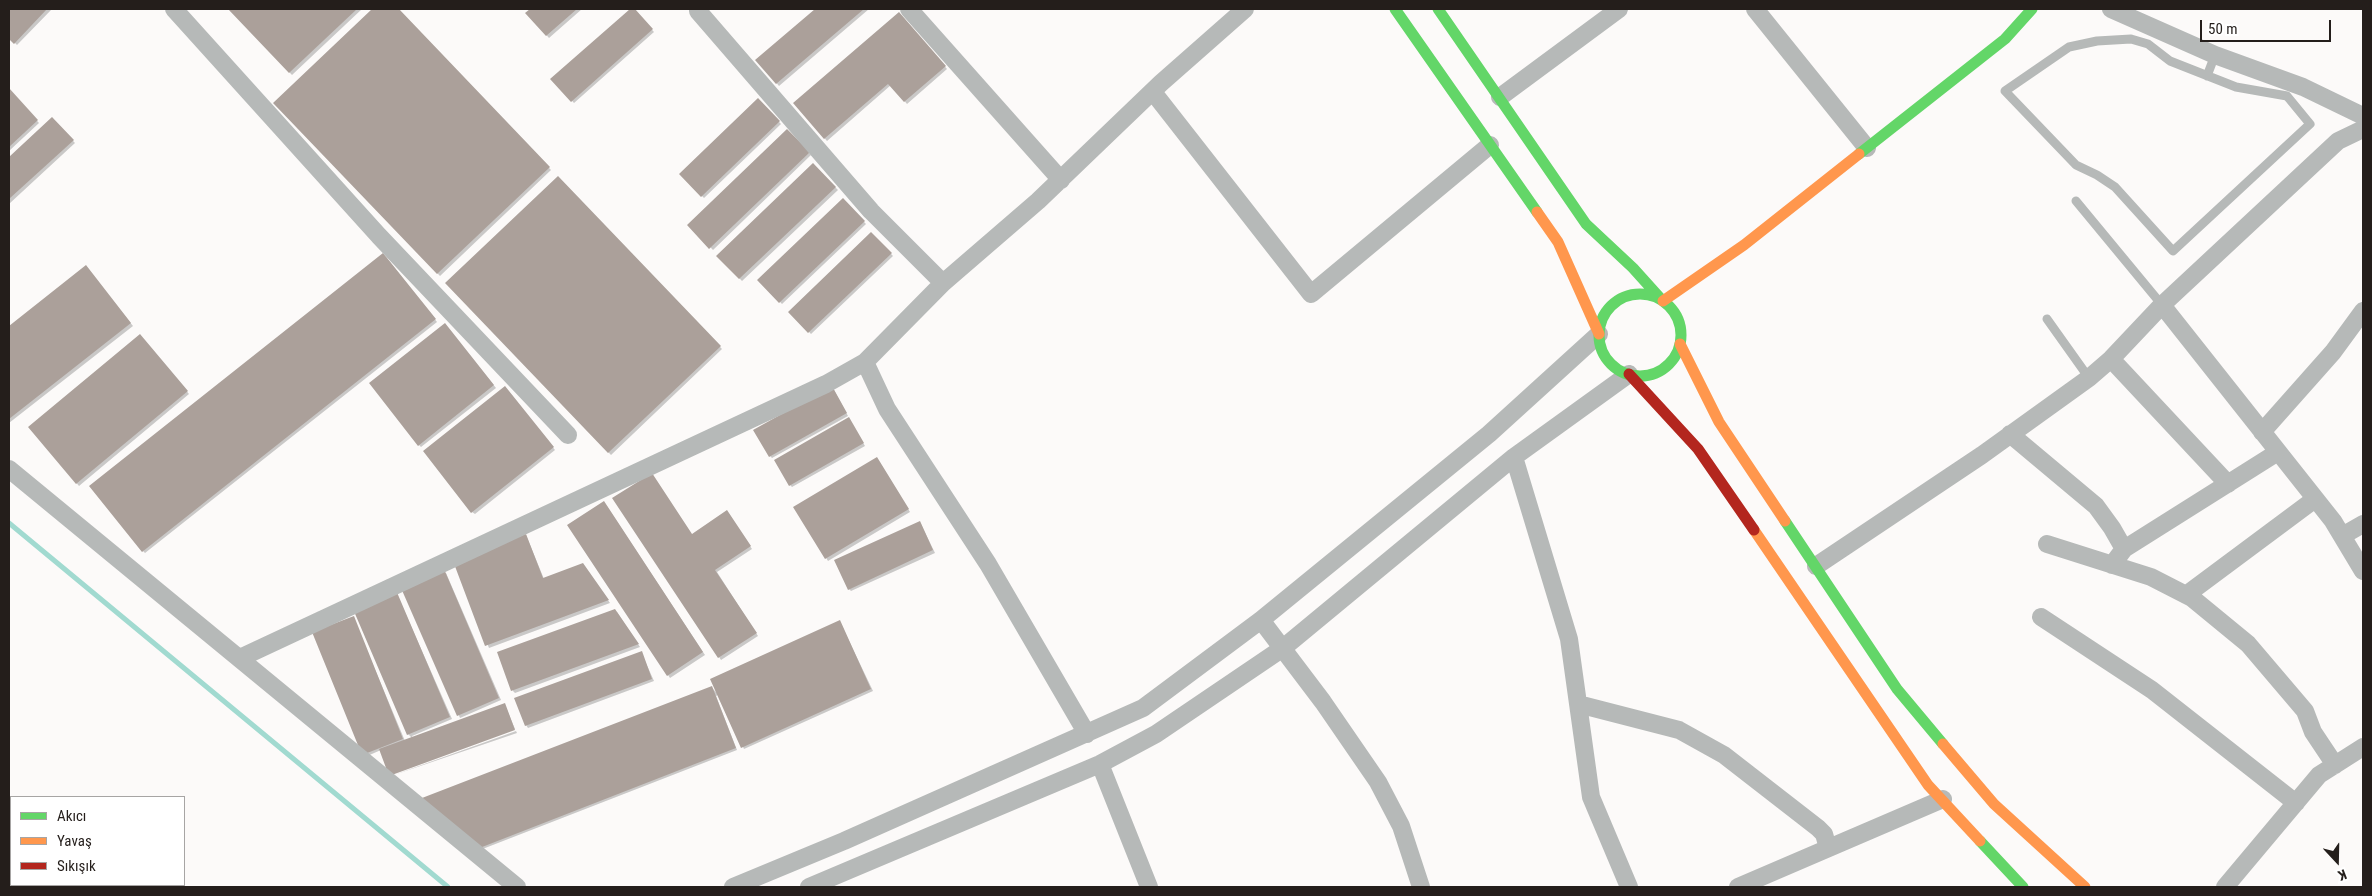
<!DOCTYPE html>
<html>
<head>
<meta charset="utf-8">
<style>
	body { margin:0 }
	#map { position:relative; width:2372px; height:896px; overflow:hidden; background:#fcfaf9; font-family:"Roboto Condensed",sans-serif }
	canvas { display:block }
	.frame { position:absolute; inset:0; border:10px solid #241e1b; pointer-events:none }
	.legend { position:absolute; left:10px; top:796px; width:175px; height:90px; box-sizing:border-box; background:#fff; border:1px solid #a7a5a4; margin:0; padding:6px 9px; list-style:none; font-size:15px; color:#241e1b }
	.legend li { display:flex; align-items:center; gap:10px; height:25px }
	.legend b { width:25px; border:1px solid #a7a5a4 }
	.north { position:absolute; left:2312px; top:836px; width:50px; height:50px; -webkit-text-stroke:4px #fff; paint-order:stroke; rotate:159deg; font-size:14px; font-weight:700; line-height:20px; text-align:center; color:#241e1b }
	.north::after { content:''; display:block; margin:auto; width:18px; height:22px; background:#241e1b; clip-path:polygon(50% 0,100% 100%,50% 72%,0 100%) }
	.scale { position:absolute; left:2200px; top:20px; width:131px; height:22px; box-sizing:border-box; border:2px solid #241e1b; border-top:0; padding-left:6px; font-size:15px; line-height:18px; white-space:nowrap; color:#241e1b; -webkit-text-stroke:4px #fff; paint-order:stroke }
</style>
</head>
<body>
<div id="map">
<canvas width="2372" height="896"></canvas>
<div class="frame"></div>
<ul class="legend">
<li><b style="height:6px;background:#63d668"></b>Akıcı</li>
<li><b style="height:6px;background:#ff974d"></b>Yavaş</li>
<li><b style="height:6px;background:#b3261e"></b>Sıkışık</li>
</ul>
<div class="north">K</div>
<div class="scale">50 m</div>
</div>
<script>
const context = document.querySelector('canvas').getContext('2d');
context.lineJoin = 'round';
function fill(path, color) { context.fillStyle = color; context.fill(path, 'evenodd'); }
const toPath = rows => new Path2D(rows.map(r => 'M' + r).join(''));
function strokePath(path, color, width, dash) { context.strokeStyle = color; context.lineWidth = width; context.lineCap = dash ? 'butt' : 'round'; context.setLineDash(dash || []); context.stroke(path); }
const shadow = toPath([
	[9,9,52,9,17,45,9,37],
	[229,9,362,9,292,75],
	[373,9,397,9,551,170,440,276,275,103],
	[532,9,582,9,549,38,527,13],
	[633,9,654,32,574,103,552,79],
	[817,9,869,9,779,86,757,60],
	[899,13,947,69,907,104,891,85,827,141,794,103],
	[9,90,39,123,9,151],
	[758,100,781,124,704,198,680,174],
	[52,119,75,143,9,204,9,159],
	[787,130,811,155,713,250,689,225],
	[813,165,838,190,742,281,718,256],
	[558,177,722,349,611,455,447,283],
	[843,200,866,224,782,304,759,280],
	[871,233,893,256,811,334,790,312],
	[386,257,437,322,145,553,143,551],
	[86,267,133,326,9,423,9,327],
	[447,327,496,388,421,447,419,445],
	[142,338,189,394,79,486,30,427],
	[507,390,555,450,475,514,472,512],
	[834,390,848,416,772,458,770,456],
	[849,419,865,446,792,487,790,485],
	[877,458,910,512,828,561,795,507],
	[614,498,692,535,729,514,752,549,717,572,758,636,721,660],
	[606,505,705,655,670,678,668,675],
	[920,522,935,553,851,591,849,589],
	[526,535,544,579,585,567,610,603,489,648,455,562],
	[446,573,501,700,460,718,403,588],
	[396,592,452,719,412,736,413,738,505,705,515,729,390,774,381,750,365,757,353,617,405,741,412,738,408,734,354,609],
	[617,612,640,647,515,693,513,691,499,653],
	[840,622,873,691,744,749,718,695,716,696,737,750,480,850,425,799,712,688,717,693],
	[641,652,654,681,528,728,526,725],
	[516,731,517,733,391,776]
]);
const stream = toPath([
	[9,523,448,887]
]);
const building = toPath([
	[9,9,47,9,14,44,9,39],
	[228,9,357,9,289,73],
	[372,9,399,9,550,167,437,274,273,103],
	[530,9,577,9,546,36,525,13],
	[630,9,635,9,653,29,571,102,550,79],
	[815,9,864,9,776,84,755,60],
	[899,12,946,66,904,102,888,84,824,139,793,103],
	[9,88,38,120,9,147],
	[758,98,780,121,701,197,679,174],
	[52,117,74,140,9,199,9,157],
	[787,129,810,152,709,249,687,225],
	[813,163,836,187,739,279,716,256],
	[558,176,721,346,608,453,445,283],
	[843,198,865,221,779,303,757,280],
	[871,232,892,253,808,333,788,312],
	[383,253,436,319,142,552,89,486],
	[86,265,131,323,9,419,9,326],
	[445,323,494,385,418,446,369,383],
	[140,334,188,391,76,484,28,427],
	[505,386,554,447,471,513,423,451],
	[832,386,847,413,769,457,753,430],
	[849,417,864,443,789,486,774,460],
	[877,457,909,509,825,559,793,507],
	[652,473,692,534,727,510,751,546,715,570,757,633,718,658,612,498],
	[604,501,703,652,667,676,567,525],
	[920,521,933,550,848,590,834,560],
	[526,534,543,578,583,563,609,600,485,646,453,561],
	[444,569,499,698,457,716,401,588],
	[396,590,450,717,407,735,353,609],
	[615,609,639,644,511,691,497,652],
	[354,616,403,739,362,755,312,632],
	[840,620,871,689,741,748,710,679],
	[642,651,652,679,525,726,514,698],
	[712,686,736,748,477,849,422,798],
	[505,703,515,730,389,776,379,749]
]);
const lane = toPath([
	[2131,39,2148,44,2170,61,2236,87,2287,96,2310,124,2173,251,2115,187,2097,175,2076,165,2005,91,2069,47,2097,41,2131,39],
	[2207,76,2215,55],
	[2076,201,2162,305],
	[2047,319,2089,378]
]);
const street = toPath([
	[174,9,379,236,568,435],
	[909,9,1061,180],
	[1755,9,1867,148],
	[2111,9,2215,55,2303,87,2363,116],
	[698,11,871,211,943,283],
	[1153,92,1311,294,1490,145],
	[1500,97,1619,9],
	[2162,305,2333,521,2363,571],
	[2111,359,2228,484],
	[865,362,887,409,988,564,1087,734],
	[2262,432,2333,352,2363,311],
	[2010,434,2096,506,2112,528,2124,549],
	[1514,457,1569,639,1591,797,1629,887],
	[9,469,517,887],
	[2342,536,2363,524],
	[2047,544,2151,577,2192,598,2248,644,2305,711,2313,732,2335,765],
	[2112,565,2124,549,2278,452],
	[1816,566,1982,455,2089,378,2111,359,2162,305,2338,141,2363,129],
	[2186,595,2315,499],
	[2041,617,2152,690,2296,803],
	[1261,620,1323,702,1378,782,1401,826,1421,887],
	[240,658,826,384,865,362,943,283,1038,201,1161,83,1245,9],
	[1578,704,1679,730,1724,755,1818,828,1824,834,1828,848],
	[1100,764,1149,887],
	[733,887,844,841,1143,708,1261,620,1489,434,1599,334],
	[809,887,1100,764,1156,734,1283,648,1514,457,1629,374],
	[1738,887,1943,799],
	[2225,887,2319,775,2363,747]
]);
const fast = toPath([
	[1395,9,1537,212],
	[1438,9,1586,224,1633,268,1660,298],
	[1859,154,2005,39,2032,9],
	'1599 335a41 41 0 1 1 82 0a41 41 0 1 1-82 0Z',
	[1785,521,1897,689,1943,744],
	[1980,841,2023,887]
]);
const slow = toPath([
	[1537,212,1558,242,1599,334],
	[1663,301,1744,245,1859,154],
	[1680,344,1719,422,1785,521],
	[1754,530,1928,785,1980,841],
	[1943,744,1994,804,2085,887]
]);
const jam = toPath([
	[1629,374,1698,449,1754,530]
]);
fill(shadow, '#0003');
strokePath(stream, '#a1dad0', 5);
fill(building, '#aba09a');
strokePath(lane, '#b6b9b8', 9);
strokePath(street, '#b6b9b8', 18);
strokePath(fast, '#63d668', 11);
strokePath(slow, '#ff974d', 11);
strokePath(jam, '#b3261e', 11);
</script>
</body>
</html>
